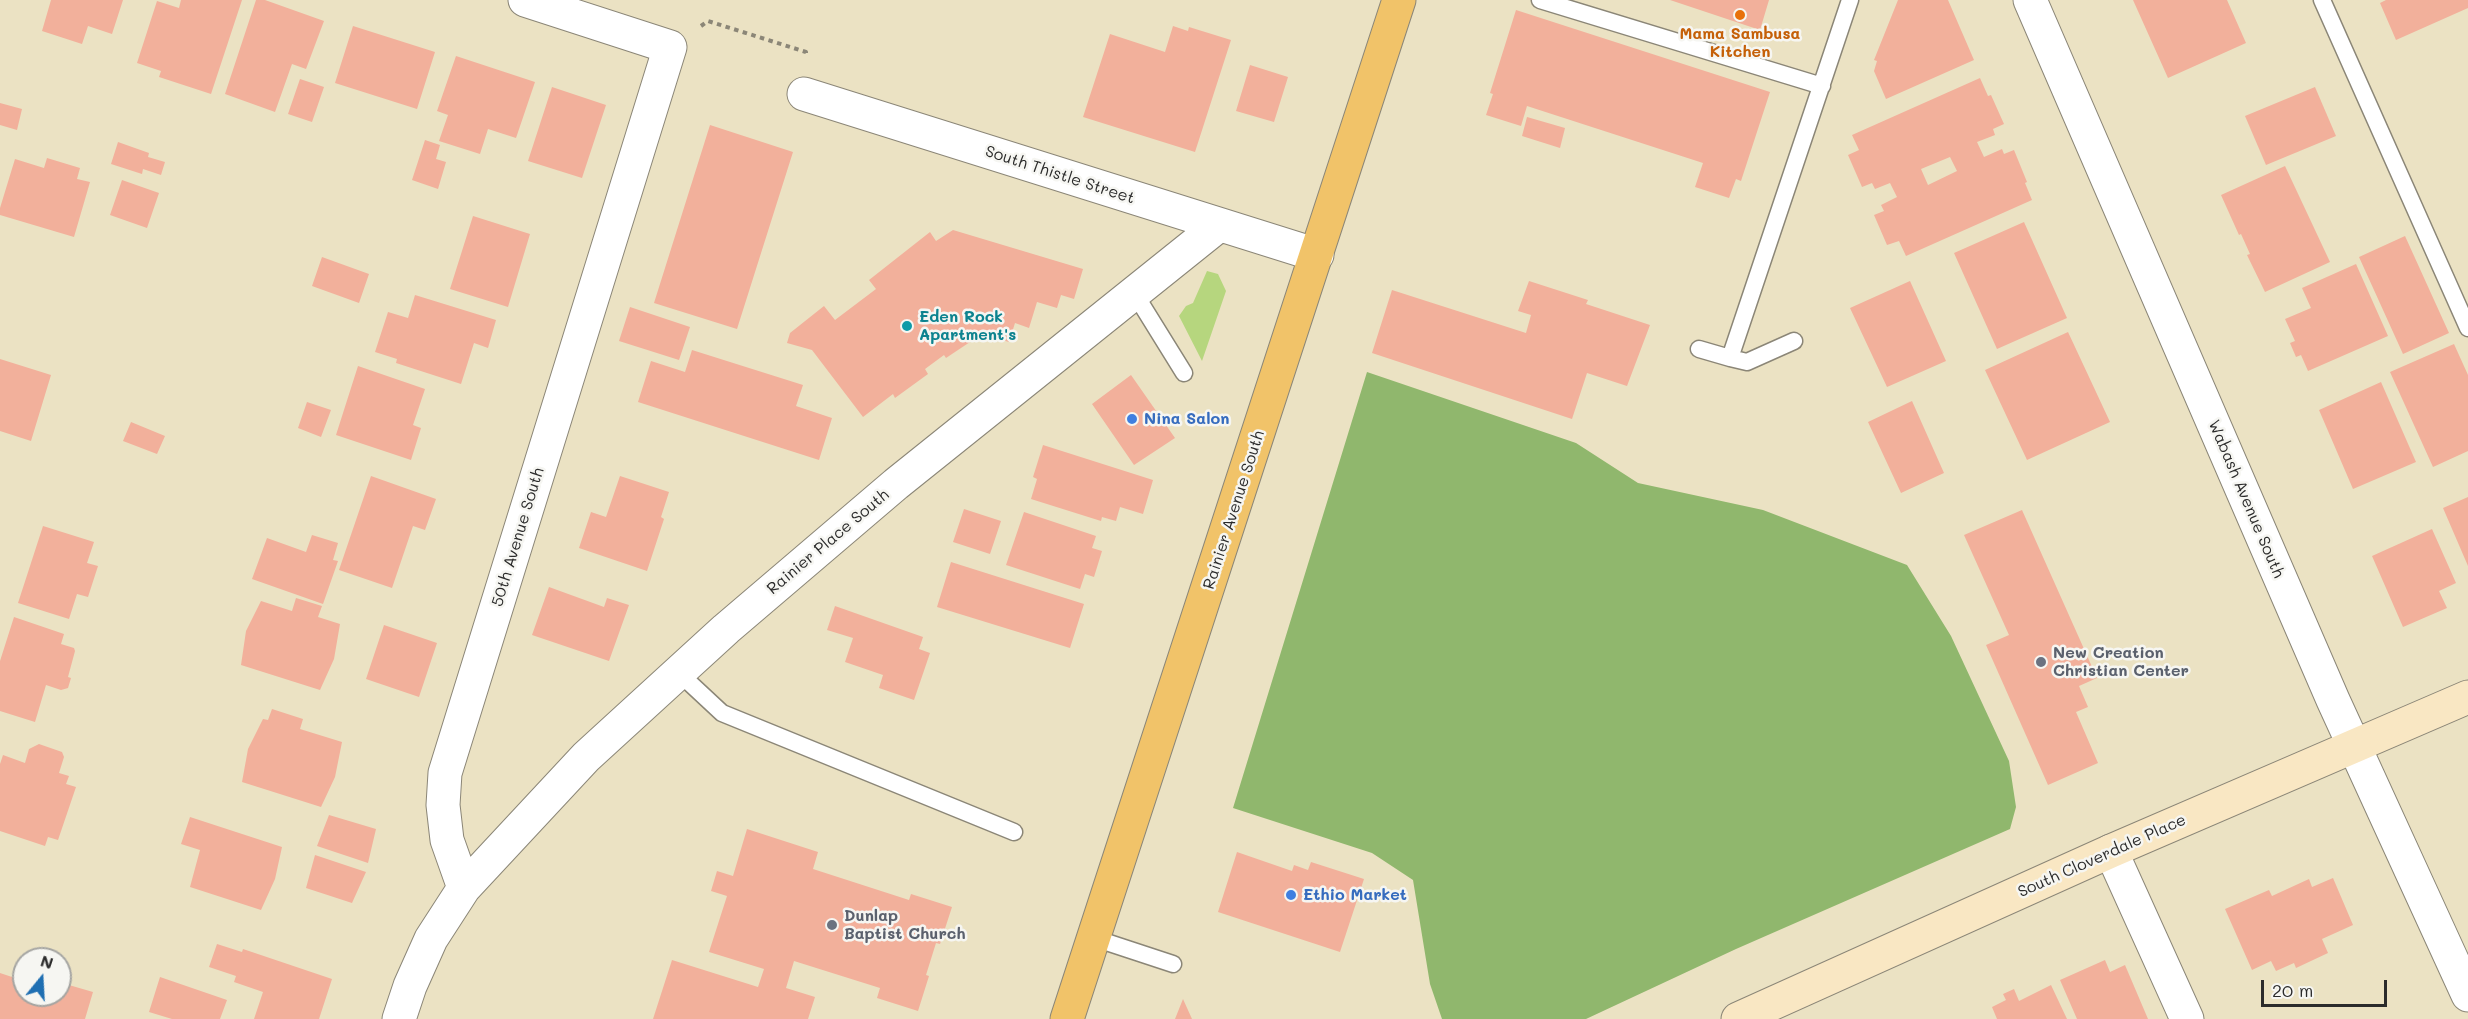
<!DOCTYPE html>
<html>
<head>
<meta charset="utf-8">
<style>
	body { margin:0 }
	#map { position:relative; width:2468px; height:1019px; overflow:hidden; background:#ebe2c3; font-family:Mali,sans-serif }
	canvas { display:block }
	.north { position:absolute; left:12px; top:947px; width:60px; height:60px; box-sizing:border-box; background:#f6f6f2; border:2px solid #a5a5a2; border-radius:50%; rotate:18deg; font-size:16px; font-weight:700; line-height:24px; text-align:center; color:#2b2b2b }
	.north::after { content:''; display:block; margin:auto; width:21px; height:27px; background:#1f6fb2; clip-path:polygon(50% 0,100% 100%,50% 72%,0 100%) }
	.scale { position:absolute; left:2261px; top:980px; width:126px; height:27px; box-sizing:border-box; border:3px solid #2b2b2b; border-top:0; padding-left:8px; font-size:18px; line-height:21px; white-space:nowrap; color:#2b2b2b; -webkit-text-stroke:4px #f6f6f2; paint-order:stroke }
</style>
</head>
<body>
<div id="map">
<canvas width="2468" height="1019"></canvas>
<div class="north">N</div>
<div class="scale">20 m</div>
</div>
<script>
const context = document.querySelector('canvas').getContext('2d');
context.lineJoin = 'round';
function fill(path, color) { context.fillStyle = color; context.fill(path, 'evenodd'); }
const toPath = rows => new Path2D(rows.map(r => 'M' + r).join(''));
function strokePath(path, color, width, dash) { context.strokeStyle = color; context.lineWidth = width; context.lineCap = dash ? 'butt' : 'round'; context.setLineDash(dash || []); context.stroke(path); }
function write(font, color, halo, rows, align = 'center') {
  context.font = font + ' Mali,sans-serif'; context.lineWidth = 5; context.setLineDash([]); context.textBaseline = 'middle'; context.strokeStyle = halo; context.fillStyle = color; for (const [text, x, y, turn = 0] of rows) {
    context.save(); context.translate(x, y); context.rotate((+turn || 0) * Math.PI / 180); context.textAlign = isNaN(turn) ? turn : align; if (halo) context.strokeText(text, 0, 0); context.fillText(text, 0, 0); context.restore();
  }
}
const green = toPath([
	[1207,271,1218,274,1226,291,1202,361,1179,316,1186,306,1193,303]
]);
const forest = toPath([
	[1367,372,1576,443,1638,483,1763,510,1907,565,1951,636,2009,761,2016,807,2010,829,1736,949,1586,1019,1442,1019,1430,984,1413,880,1372,853,1233,808]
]);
const building = toPath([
	[51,0,123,0,112,34,88,26,82,44,42,31],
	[181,0,242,0,211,94,159,77,161,71,137,63,157,1,179,8],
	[256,0,265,0,324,21,306,69,292,64,275,112,225,94],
	[1670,0,1769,0,1760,30],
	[1898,0,1948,0,1974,60,1886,99,1874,71,1877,61,1874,60],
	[2133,0,2227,0,2246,43,2168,78],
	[2386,0,2468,0,2468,8,2396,40,2380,3],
	[1516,10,1770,92,1741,181,1736,179,1729,198,1695,187,1703,163,1527,106,1521,126,1486,115,1493,94,1490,93],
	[353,26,435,52,417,109,335,83],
	[1173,26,1188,31,1189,27,1231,40,1195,152,1083,117,1110,34,1165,52],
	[456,56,535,82,516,138,488,129,480,154,439,141,448,115,437,111],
	[1250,65,1288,77,1274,122,1236,111],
	[1980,78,1988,96,1991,95,2004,124,1993,129,1995,135,1977,142,1984,157,2002,149,2004,154,2014,150,2027,182,2025,183,2032,200,1906,256,1899,241,1887,245,1874,215,1884,211,1881,205,1897,197,1890,183,1875,189,1872,183,1862,187,1848,155,1859,150,1852,135],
	[1950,157,1957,171,1928,185,1921,169],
	[300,79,324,87,312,122,288,114],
	[552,87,606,105,582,178,528,161],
	[2315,87,2336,136,2266,165,2245,116],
	[0,103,22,109,17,130,0,125],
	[1527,117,1565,128,1560,148,1522,136],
	[710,125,793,152,737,329,654,303],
	[425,140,440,145,436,159,446,162,438,189,412,180],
	[118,142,149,153,148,157,165,162,161,175,143,169,142,174,111,164],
	[47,158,80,168,77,179,90,182,74,237,0,215,0,208,15,159,44,168],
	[2285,166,2330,262,2265,292,2247,255,2250,254,2241,234,2239,235,2221,195],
	[122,180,159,193,147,228,110,215],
	[473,216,530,234,508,307,450,289],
	[2024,222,2067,318,1997,349,1954,253],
	[953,230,1083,269,1074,299,1061,295,1057,308,1037,302,1029,328,1015,323,1009,342,982,334,946,358,944,355,925,369,928,374,895,398,893,394,863,417,812,350,787,343,790,333,824,306,835,320,876,289,869,280,930,232,936,241],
	[2405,236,2449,333,2403,354,2359,257],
	[322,257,369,274,359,303,312,286],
	[2356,264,2388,336,2308,371,2301,355,2296,357,2290,343,2295,341,2285,319,2311,308,2302,288],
	[1529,281,1588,300,1586,304,1650,325,1627,386,1587,373,1572,419,1372,353,1392,290,1526,333,1531,315,1518,311],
	[1910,281,1946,361,1887,387,1850,308],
	[415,295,496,320,488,348,474,343,461,384,396,363,397,359,375,352,388,312,408,318],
	[630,307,690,327,679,360,619,341],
	[2068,332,2110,422,2027,460,1985,370],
	[2454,344,2468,375,2468,451,2433,467,2390,372],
	[692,350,803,385,796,406,832,418,819,460,638,402,651,361,685,372],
	[0,359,51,375,31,441,0,431],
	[358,366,425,389,413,425,421,428,411,460,336,435],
	[1131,375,1175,438,1134,465,1092,404],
	[2381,382,2416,462,2353,489,2319,410],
	[1912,401,1944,473,1901,493,1868,422],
	[307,402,331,410,321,437,298,428],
	[131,422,165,436,157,454,123,441],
	[1043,445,1153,480,1143,514,1120,507,1116,521,1102,517,1101,521,1031,499,1037,479,1033,477],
	[371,476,436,499,425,530,413,526,392,588,339,570],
	[620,476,669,492,661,517,664,519,647,571,579,548,591,512,606,517],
	[2468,497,2468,566,2443,508],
	[964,509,1001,521,990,554,953,542],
	[2022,510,2097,678,2079,686,2088,707,2076,712,2098,763,2048,785,1986,645,2009,635,1964,535],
	[1024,512,1096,536,1092,548,1102,551,1094,577,1085,574,1080,589,1006,565],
	[43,526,94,542,87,563,98,566,88,597,77,594,69,619,18,603],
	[2432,529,2456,583,2439,591,2447,608,2403,627,2372,556],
	[312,535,338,543,333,560,338,561,323,604,252,579,267,538,306,552],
	[951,562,1084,604,1070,648,937,607],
	[549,587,604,607,607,598,629,605,609,661,532,635],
	[296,598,322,606,318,617,340,624,334,659,320,690,241,665,246,631,261,601,292,611],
	[835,606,923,637,919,649,930,653,914,700,879,688,883,675,845,662,853,638,827,630],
	[14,617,64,634,61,644,74,648,75,651,68,677,71,678,68,688,61,690,46,685,35,722,0,711,0,661],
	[384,625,437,643,419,697,366,679],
	[272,709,303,719,300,729,342,742,335,777,321,807,242,782,248,749,263,719,268,720],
	[39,744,62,752,64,757,59,773,69,776,66,784,76,787,58,840,48,837,45,846,0,831,0,764,3,755,25,763,29,749],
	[329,815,376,829,368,863,317,846],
	[190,817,282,847,275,879,261,910,190,887,200,850,181,844],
	[747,829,818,852,813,869,909,900,911,894,952,907,940,944,936,943,926,975,929,976,918,1011,877,998,880,988,794,961,786,988,815,997,808,1019,653,1019,672,960,758,987,764,969,709,952,727,896,711,891,717,871,733,876],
	[1237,852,1292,871,1294,865,1308,870,1311,862,1364,879,1340,952,1218,912],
	[315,855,366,872,352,903,306,888],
	[2333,878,2353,925,2322,939,2328,953,2296,968,2294,963,2276,971,2271,961,2252,970,2225,909,2269,890,2272,896,2309,879,2312,887],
	[217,944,242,952,243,949,332,979,319,1019,254,1019,263,992,234,982,236,976,209,967],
	[2105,960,2110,972,2125,965,2148,1019,2077,1019,2060,980],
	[0,973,24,981,24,995,60,995,62,983,93,992,85,1019,0,1019],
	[160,977,227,1000,220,1019,172,1019,149,1012],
	[2051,985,2067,1019,1997,1019,1992,1007,2006,1000,2003,994,2014,989,2019,1001],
	[1183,999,1192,1019,1175,1019]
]);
const path = toPath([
	[701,26,708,21,806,52,806,55]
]);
const lane = toPath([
	[1540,0,1822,86],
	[2322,0,2468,328],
	[1135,294,1184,373],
	[1794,341,1747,362,1730,358,1850,0],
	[1699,349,1730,358],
	[678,672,722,713,1014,832],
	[1094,938,1173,964]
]);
const street = toPath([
	[2030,0,2333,700,2468,995],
	[804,94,1317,255],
	[2111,851,2187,1019],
	[464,888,586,757,726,629,896,484,1219,225],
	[399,1019,410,986,431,939,464,888,447,840,443,805,445,773,670,47,525,0]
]);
const secondary = toPath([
	[1738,1019,2111,851,2468,697]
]);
const primary = toPath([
	[1067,1019,1399,0]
]);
const markers = [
	[1740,15,6,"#e8710a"],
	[907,326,6,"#0f9aa8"],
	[1132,419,6,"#3f7fe0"],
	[2041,662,6,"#6b7280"],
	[1291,895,6,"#3f7fe0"],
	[832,925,6,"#6b7280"]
];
const foodNames = [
	["Mama Sambusa",1740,34],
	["Kitchen",1740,52]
];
const streetNames = [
	["South Thistle Street",1060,175,18],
	["Wabash Avenue South",2246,499,67],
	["Rainier Avenue South",1234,510,-72],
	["50th Avenue South",518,537,-73],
	["Rainier Place South",828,542,-40],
	["South Cloverdale Place",2102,856,-24]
];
const cultureNames = [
	["Eden Rock",919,317],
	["Apartment's",919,335]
];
const shopNames = [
	["Nina Salon",1144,419],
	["Ethio Market",1303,895]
];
const worshipNames = [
	["New Creation",2053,653],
	["Christian Center",2053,671],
	["Dunlap",844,916],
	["Baptist Church",844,934]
];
fill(green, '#b6d67e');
fill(forest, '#90b76d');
fill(building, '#f2b09b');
strokePath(lane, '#8b8677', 19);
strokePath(street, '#8b8677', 35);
strokePath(secondary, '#8b8677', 35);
strokePath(primary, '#8b8677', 35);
strokePath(path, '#8b8677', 4, [4.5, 4.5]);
strokePath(lane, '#fff', 16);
strokePath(street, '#fff', 33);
strokePath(secondary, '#f9e7c3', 33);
strokePath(primary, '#f1c369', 33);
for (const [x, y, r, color] of markers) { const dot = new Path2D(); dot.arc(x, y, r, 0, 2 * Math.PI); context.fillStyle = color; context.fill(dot); strokePath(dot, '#f6f6f2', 2); }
write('bold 16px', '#c56008', '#f6f6f2', foodNames);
write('16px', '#2b2b2b', '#f6f6f2', streetNames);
write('bold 16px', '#0d838f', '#f6f6f2', cultureNames, 'left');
write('bold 16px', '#366cbe', '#f6f6f2', shopNames, 'left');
write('bold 16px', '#5b616d', '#f6f6f2', worshipNames, 'left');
</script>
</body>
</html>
